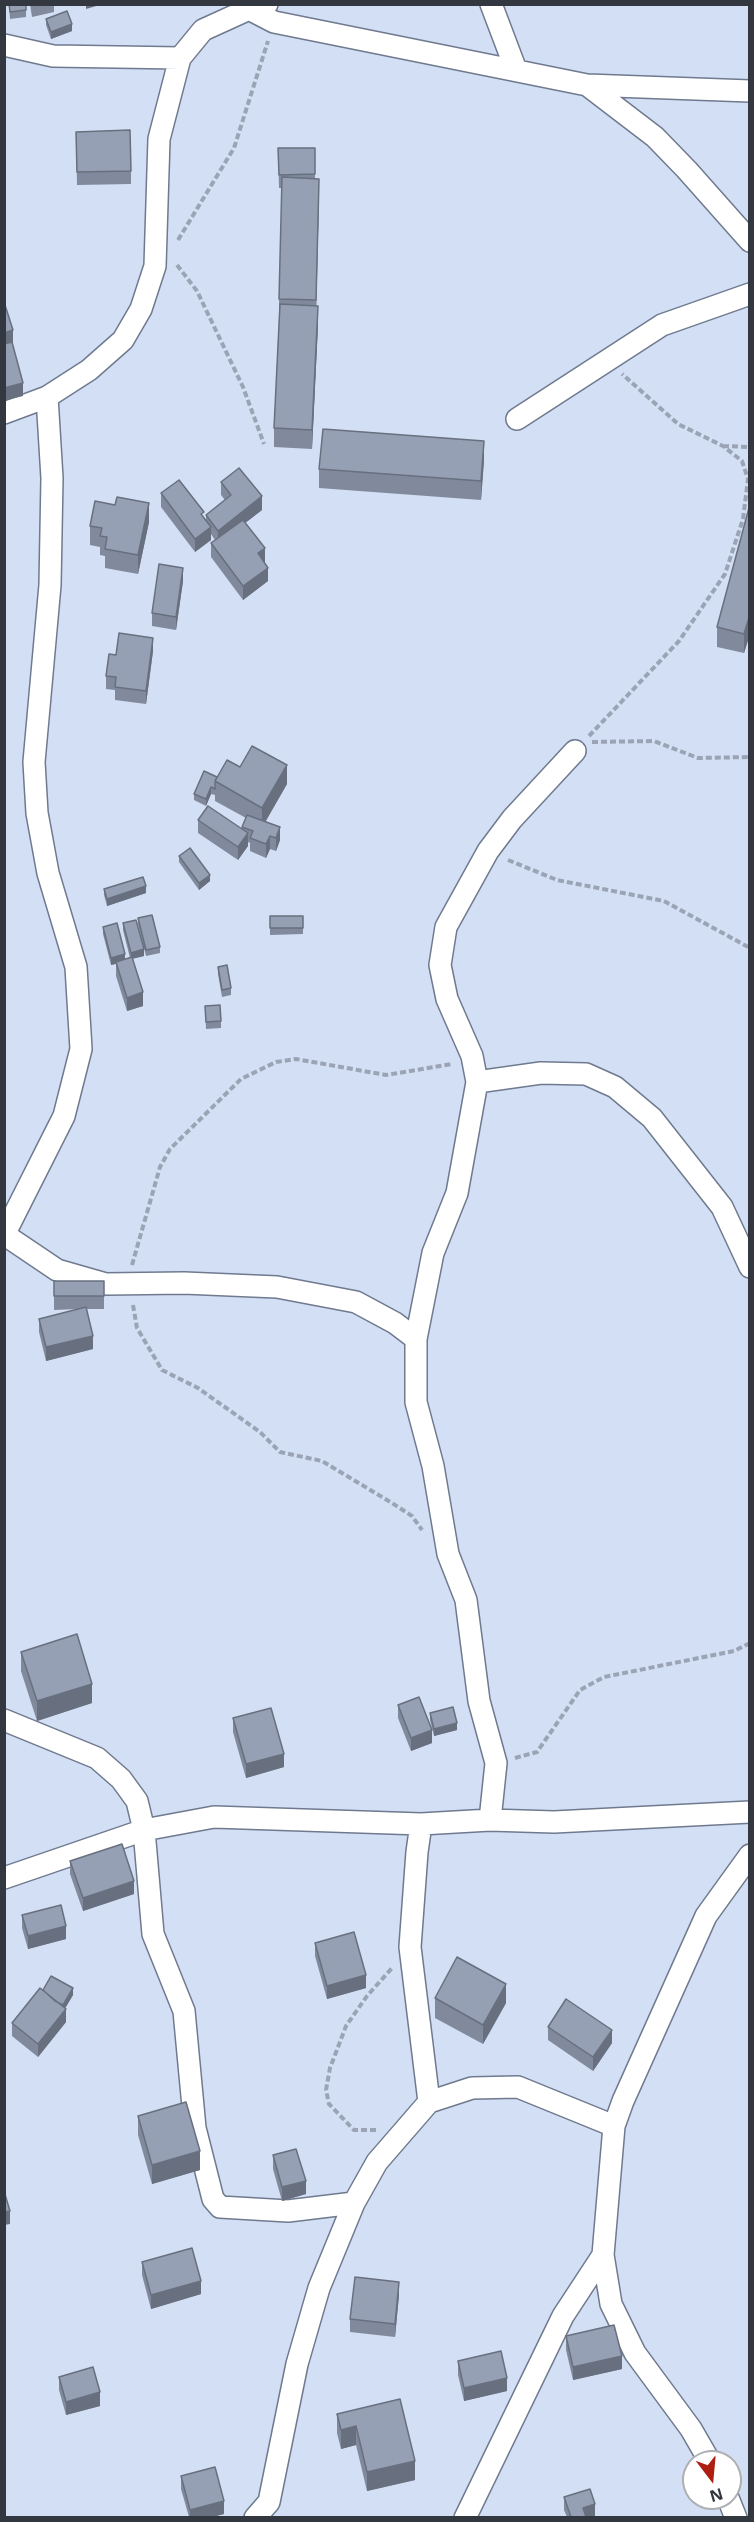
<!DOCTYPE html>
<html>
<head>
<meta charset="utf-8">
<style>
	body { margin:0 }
	#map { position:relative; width:754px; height:2522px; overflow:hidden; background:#d3dff5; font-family:"Open Sans",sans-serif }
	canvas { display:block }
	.frame { position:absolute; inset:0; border:6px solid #333840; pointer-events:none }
	.north { position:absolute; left:682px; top:2450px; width:60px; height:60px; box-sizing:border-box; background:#fff; border:2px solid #adafb3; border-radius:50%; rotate:164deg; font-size:16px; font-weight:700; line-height:24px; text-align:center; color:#333840 }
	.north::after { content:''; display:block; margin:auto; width:21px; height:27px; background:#ae1e11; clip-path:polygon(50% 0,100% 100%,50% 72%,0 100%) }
</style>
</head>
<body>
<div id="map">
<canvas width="754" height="2522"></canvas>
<div class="frame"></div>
<div class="north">N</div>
</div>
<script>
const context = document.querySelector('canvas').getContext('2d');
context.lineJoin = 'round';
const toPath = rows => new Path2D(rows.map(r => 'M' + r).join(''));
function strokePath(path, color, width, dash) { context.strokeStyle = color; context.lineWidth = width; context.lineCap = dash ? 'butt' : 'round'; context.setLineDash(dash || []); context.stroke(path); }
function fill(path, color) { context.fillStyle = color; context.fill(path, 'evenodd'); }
const path = toPath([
	[178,240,234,148,268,41],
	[177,265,197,291,243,387,264,444],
	[723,446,750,447],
	[589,736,679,641,725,574,743,519,748,479,742,461,723,446,678,424,622,374],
	[592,742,654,741,698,758,750,757],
	[508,860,557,880,664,901,750,948],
	[132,1265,160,1167,170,1149,241,1079,276,1062,296,1059,386,1075,452,1064],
	[133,1305,137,1328,162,1370,198,1388,260,1432,280,1452,322,1461,392,1503,412,1516,422,1530],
	[515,1758,537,1752,580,1690,604,1677,734,1651,750,1643],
	[376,2130,354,2130,329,2104,326,2090,330,2068,346,2026,367,1996,392,1968]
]);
const minor = toPath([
	[491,4,516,70],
	[245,7,274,22,587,85,750,91],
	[4,45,53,56,180,58],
	[587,85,655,137,687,170,750,241],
	[4,413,47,397,89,370,123,340,141,309,155,266,159,139,180,58,203,30,247,10,267,4],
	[517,419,662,325,750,294],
	[477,1082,541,1073,586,1074,615,1087,652,1118,722,1207,750,1267],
	[4,1235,64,1116,81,1049,76,967,48,873,37,813,34,762,50,585,52,478,47,397],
	[5,1235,57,1270,106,1284,184,1283,277,1287,356,1302,395,1323,416,1339],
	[4,1720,97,1758,121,1779,137,1801,144,1830,153,1934,184,2011,195,2128,213,2199,220,2207,288,2211,354,2203],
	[490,1820,496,1763,479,1701,466,1600,448,1554,433,1466,416,1402,416,1339,433,1253,457,1193,477,1082,472,1056,447,999,440,965,446,927,488,851,512,819,575,751],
	[421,1824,417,1852,410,1947,429,2102,472,2088,518,2087,614,2126],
	[4,1878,144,1830,214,1817,421,1824,490,1820,554,1822,750,1812],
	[710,2462,691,2429,635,2353,611,2304,603,2255,614,2126,623,2101,706,1916,750,1855],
	[728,2498,736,2518],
	[255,2518,269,2502,297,2364,319,2288,354,2203,377,2162,429,2102],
	[465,2518,563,2316,603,2255]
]);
const wall = toPath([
	[9,4,26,4,26,17,10,19],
	[30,4,54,4,54,12,32,17],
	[46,19,72,31,51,39,46,25],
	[76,132,131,171,131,184,77,185],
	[278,148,315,148,315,179,319,198,316,306,318,325,312,449,274,447,274,428,279,318,279,299,282,188,279,188],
	[484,460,481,500,319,488,319,469],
	[221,482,262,510,245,523,265,562,264,562,268,581,243,600,211,557,211,543,215,540,211,534,211,540,195,552,161,507,161,493,204,518,206,520,206,515,225,500,221,495],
	[750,504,750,634,744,653,717,647,717,627],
	[149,522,138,574,105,568,105,556,100,555,100,547,90,545,90,526],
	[183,581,176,630,152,626,152,613],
	[153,651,146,704,115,700,115,690,106,689,106,676,116,655],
	[240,767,287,784,266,821,280,840,276,851,270,849,266,858,250,851,250,843,248,842,248,846,238,860,198,833,198,820,242,830,242,827,246,818,215,801,215,795,211,794,206,806,194,800,194,794,217,777],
	[179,856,210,881,199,890,179,862],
	[104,889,146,893,107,906,104,895],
	[270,916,303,916,303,934,270,935],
	[138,918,160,947,160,953,146,956,138,924],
	[123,923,144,956,132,959,143,1006,127,1011,116,976,116,964,111,965,103,934,103,927,125,959,130,958,123,930],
	[218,967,231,988,231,995,222,997,218,974],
	[205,1006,221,1021,221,1028,206,1029],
	[54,1281,104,1281,104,1309,87,1309,93,1349,46,1361,39,1332,39,1319,78,1309,54,1310],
	[21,1652,92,1703,37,1721,21,1671],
	[398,1705,432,1743,411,1751,398,1718],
	[430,1713,457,1730,434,1736,430,1720],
	[233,1718,284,1767,246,1778,233,1732],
	[70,1861,134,1894,83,1911,70,1874],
	[22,1915,66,1939,28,1949,22,1928],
	[315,1943,366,1988,327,1999,315,1956],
	[43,1990,73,1995,65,2008,66,2022,38,2057,12,2036,12,2023],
	[435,1998,506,2003,483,2044,435,2018],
	[548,2027,612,2043,593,2071,548,2040],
	[138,2116,200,2170,152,2184,138,2135],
	[273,2155,306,2194,282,2201,273,2169],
	[142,2262,201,2294,151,2309,142,2275],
	[399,2295,395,2337,350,2332,350,2319],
	[566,2336,622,2369,573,2380,566,2350],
	[458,2361,507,2391,464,2401,458,2375],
	[59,2377,100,2406,66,2415,59,2390],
	[400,2399,415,2480,367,2491,356,2445,341,2449,337,2433,337,2414],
	[181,2476,224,2514,212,2517,189,2517,181,2489],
	[564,2497,595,2517,567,2517,564,2510]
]);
const shadedWall = toPath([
	[86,4,103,4,86,9],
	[72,24,72,31,51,39,51,32],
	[319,179,319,198,316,319,316,300],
	[318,306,318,325,312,449,312,430],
	[13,330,13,349,4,352,4,333],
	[23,383,23,396,4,401,4,388],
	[484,441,484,460,481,500,481,481],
	[262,496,262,510,218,544,218,531],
	[149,503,149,522,138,574,138,555],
	[211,527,211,540,195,552,195,539],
	[265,548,265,562,258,567,258,553],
	[183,568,183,581,176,630,176,617],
	[268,568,268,581,243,600,243,586],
	[750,614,750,634,744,653,744,634],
	[153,638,153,651,146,704,146,691],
	[287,765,287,784,262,827,262,808],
	[211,787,211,794,206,806,206,799],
	[280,827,280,840,276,851,276,838],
	[248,833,248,846,238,860,238,847],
	[270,836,270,849,266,858,266,844],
	[210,875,210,881,199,890,199,883],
	[146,886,146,893,107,906,107,899],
	[144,949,144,956,131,959,131,953],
	[125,954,125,961,111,965,111,958],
	[143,992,143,1006,127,1011,127,998],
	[93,1336,93,1349,46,1361,46,1347],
	[92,1684,92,1703,37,1721,37,1701],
	[457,1723,457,1730,434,1736,434,1729],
	[432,1730,432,1743,411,1751,411,1738],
	[284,1754,284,1767,246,1778,246,1764],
	[134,1881,134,1894,83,1911,83,1898],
	[66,1926,66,1939,28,1949,28,1936],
	[366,1975,366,1988,327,1999,327,1986],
	[506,1984,506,2003,483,2044,483,2025],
	[73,1988,73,1995,63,2012,63,2005],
	[66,2009,66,2022,38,2057,38,2044],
	[612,2030,612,2043,593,2071,593,2057],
	[200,2151,200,2170,152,2184,152,2165],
	[306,2181,306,2194,282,2201,282,2187],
	[10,2211,10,2224,4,2225,4,2212],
	[201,2281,201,2294,151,2309,151,2295],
	[399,2282,399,2295,395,2337,395,2324],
	[622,2356,622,2369,573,2380,573,2367],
	[507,2378,507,2391,464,2401,464,2388],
	[100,2392,100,2406,66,2415,66,2402],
	[356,2426,356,2445,341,2449,341,2430],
	[415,2461,415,2480,367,2491,367,2472],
	[224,2501,224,2514,212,2517,190,2517,190,2510],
	[595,2504,595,2517,583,2517,583,2508]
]);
const building = toPath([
	[9,4,26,4,26,10,10,12,9,4],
	[67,11,72,24,51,32,46,19,67,11],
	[130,130,131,171,77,172,76,132,130,130],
	[278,148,315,148,315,174,279,175,278,148],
	[282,177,319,179,316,300,279,299,282,177],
	[4,302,13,330,4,333,4,302],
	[280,304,318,306,312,430,274,428,280,304],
	[12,342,23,383,4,388,4,344,12,342],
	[323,429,484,441,481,481,319,469,323,429],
	[239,468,262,496,218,531,206,515,231,495,221,482,239,468],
	[179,480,204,512,201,514,211,527,195,539,161,493,179,480],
	[117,497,149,503,138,555,105,549,107,537,100,536,102,528,90,526,95,501,115,505,117,497],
	[750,504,750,614,744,634,717,627,750,504],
	[243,520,265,548,258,553,268,568,243,586,211,543,243,520],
	[159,564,183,568,176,617,152,613,159,564],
	[119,633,153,638,146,691,115,687,116,677,106,676,109,654,116,655,119,633],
	[252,746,287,765,262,808,215,781,227,760,240,767,252,746],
	[204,771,217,777,215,781,215,789,211,787,206,799,194,794,204,771],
	[208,806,248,833,238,847,198,820,208,806],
	[247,815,280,827,276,838,270,836,266,844,250,838,253,831,242,827,247,815],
	[190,848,210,875,199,883,179,856,190,848],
	[143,877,146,886,107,899,104,889,143,877],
	[152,915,160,947,146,950,138,918,152,915],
	[270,916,303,916,303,928,270,928,270,916],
	[136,920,144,949,131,953,123,923,136,920],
	[117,923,125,954,111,958,103,927,117,923],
	[132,957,143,992,127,998,116,962,132,957],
	[227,965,231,988,222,990,218,967,227,965],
	[220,1005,221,1021,206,1022,205,1006,220,1005],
	[54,1281,104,1281,104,1296,54,1296,54,1281],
	[86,1307,93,1336,46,1347,39,1319,86,1307],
	[77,1634,92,1684,37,1701,21,1652,77,1634],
	[419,1697,432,1730,411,1738,398,1705,419,1697],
	[453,1707,457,1723,434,1729,430,1713,453,1707],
	[271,1708,284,1754,246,1764,233,1718,271,1708],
	[122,1844,134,1881,83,1898,70,1861,122,1844],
	[61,1905,66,1926,28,1936,22,1915,61,1905],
	[354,1932,366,1975,327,1986,315,1943,354,1932],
	[457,1957,506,1984,483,2025,435,1998,457,1957],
	[51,1976,73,1988,63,2005,55,2001,43,1990,51,1976],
	[40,1988,66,2009,38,2044,12,2023,40,1988],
	[566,1999,612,2030,593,2057,548,2027,566,1999],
	[186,2102,200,2151,152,2165,138,2116,186,2102],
	[296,2149,306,2181,282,2187,273,2155,296,2149],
	[4,2191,10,2211,4,2212,4,2191],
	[192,2248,201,2281,151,2295,142,2262,192,2248],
	[355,2277,399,2282,395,2324,350,2319,355,2277],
	[614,2325,622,2356,573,2367,566,2336,614,2325],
	[501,2351,507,2378,464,2388,458,2361,501,2351],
	[93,2367,100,2392,66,2402,59,2377,93,2367],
	[400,2399,415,2461,367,2472,356,2426,341,2430,337,2414,400,2399],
	[215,2467,224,2501,190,2510,181,2476,215,2467],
	[590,2489,595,2504,583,2508,586,2517,571,2517,564,2497,590,2489]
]);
strokePath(minor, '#6f7a8e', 24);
strokePath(path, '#9aa4b5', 4, [6, 3]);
strokePath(minor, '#fff', 21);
fill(wall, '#808a9c');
fill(shadedWall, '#68707f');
fill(building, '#95a0b5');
strokePath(building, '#68707f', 1.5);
</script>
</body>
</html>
